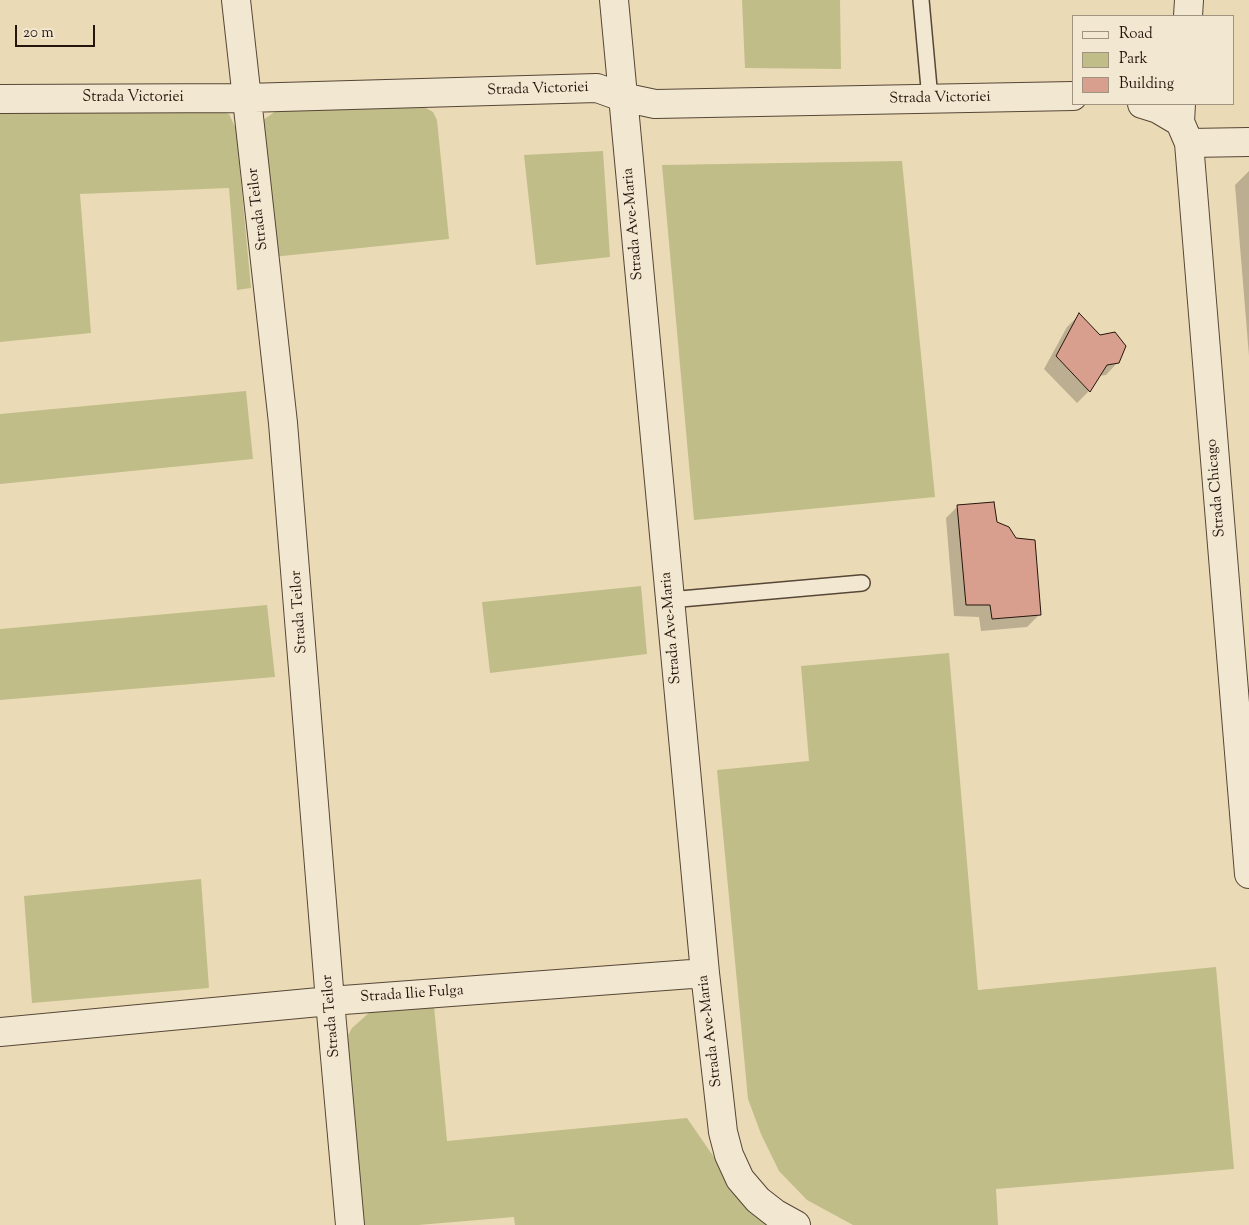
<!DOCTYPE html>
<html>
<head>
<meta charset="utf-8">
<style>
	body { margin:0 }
	#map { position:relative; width:1249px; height:1225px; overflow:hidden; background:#ebdab6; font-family:"Sorts Mill Goudy",serif }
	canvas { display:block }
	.legend { position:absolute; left:1072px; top:15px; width:162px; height:90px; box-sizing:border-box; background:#f2e7d0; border:1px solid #a09382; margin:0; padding:6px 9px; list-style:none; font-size:15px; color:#25160d }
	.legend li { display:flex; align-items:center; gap:10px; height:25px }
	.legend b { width:25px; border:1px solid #a09382 }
	.scale { position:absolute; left:15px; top:25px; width:80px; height:22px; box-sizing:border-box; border:2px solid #25160d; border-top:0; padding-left:6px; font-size:15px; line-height:18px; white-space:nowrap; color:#25160d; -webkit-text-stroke:4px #f2e7d0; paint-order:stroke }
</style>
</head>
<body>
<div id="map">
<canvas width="1249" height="1225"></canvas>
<ul class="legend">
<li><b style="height:6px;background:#f2e7d0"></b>Road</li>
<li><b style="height:14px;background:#c0bd88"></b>Park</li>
<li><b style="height:14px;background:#d99f8e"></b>Building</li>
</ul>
<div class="scale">20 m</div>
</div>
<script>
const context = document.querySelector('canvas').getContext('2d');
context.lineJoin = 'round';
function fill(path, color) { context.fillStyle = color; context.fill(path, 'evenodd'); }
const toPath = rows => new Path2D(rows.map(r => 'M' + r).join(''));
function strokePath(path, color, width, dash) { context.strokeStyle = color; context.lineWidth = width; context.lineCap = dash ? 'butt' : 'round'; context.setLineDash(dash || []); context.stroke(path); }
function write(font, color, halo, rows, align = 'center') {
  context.font = font + ' "Sorts Mill Goudy",serif'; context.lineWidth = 4; context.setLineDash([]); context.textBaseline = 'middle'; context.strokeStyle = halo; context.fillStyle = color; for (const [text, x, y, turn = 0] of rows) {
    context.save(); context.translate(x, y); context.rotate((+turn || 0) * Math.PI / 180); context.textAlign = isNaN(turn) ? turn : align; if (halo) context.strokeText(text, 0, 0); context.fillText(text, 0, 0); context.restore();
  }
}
const green = toPath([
	[742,0,840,0,841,69,745,68],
	[411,106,424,107,433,112,437,120,449,239,272,257,263,120,279,109],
	[217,110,229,114,236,129,251,288,237,290,229,188,80,194,91,333,0,342,0,112],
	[603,151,610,257,536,265,524,155],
	[902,161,935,497,694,520,662,165],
	[246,391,253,459,0,484,0,414],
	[641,586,647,654,490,673,482,602],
	[267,605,275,677,0,700,0,629],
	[949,653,978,990,1216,967,1234,1169,996,1189,998,1225,853,1225,807,1200,779,1171,761,1134,748,1099,717,770,809,761,801,666],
	[201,879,209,988,32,1003,24,896],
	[434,1006,447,1141,687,1118,718,1163,773,1225,515,1225,514,1217,418,1225,361,1225,346,1039,352,1028,370,1012]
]);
const shadow = toPath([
	[1249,171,1249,356,1235,185],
	[1079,315,1118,362,1106,375,1098,376,1089,391,1077,403,1044,369,1067,327],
	[958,506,996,523,1039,615,1027,627,981,631,979,617,954,616,946,518]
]);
const building = toPath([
	[1079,313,1100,335,1115,332,1126,346,1119,363,1107,365,1090,392,1056,356,1079,313],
	[994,502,997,522,1009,527,1016,538,1035,540,1041,615,992,619,990,605,966,605,957,505,994,502]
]);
const lane = toPath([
	[921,0,930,99],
	[669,600,862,583]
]);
const street = toPath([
	[236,0,283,423,330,1001,350,1225],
	[614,0,705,973,723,1132,729,1155,740,1179,758,1200,776,1214,796,1225],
	[1188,16,1189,0],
	[0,99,246,98,597,88,622,97,655,104,1073,96],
	[1142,104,1158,109,1180,122],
	[1181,104,1180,122,1189,143,1249,874],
	[1189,143,1249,142],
	[0,1032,330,1001,705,973]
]);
const streetNames = [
	["Strada Victoriei",538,90,-2],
	["Strada Victoriei",133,98],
	["Strada Victoriei",940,99,-1],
	["Strada Teilor",259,209,-97],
	["Strada Ave-Maria",634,224,-95],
	["Strada Chicago",1217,488,-95],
	["Strada Teilor",300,612,-94],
	["Strada Ave-Maria",672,628,-95],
	["Strada Ilie Fulga",412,995,-4],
	["Strada Teilor",332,1016,-95],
	["Strada Ave-Maria",711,1031,-97]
];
fill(green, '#c0bd88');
fill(shadow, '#0003');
fill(building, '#d99f8e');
strokePath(building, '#25160d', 1);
strokePath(lane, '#564737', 18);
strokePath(street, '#564737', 30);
strokePath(lane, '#f2e7d0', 15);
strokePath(street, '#f2e7d0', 28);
write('15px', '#25160d', '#f2e7d0', streetNames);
</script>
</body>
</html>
